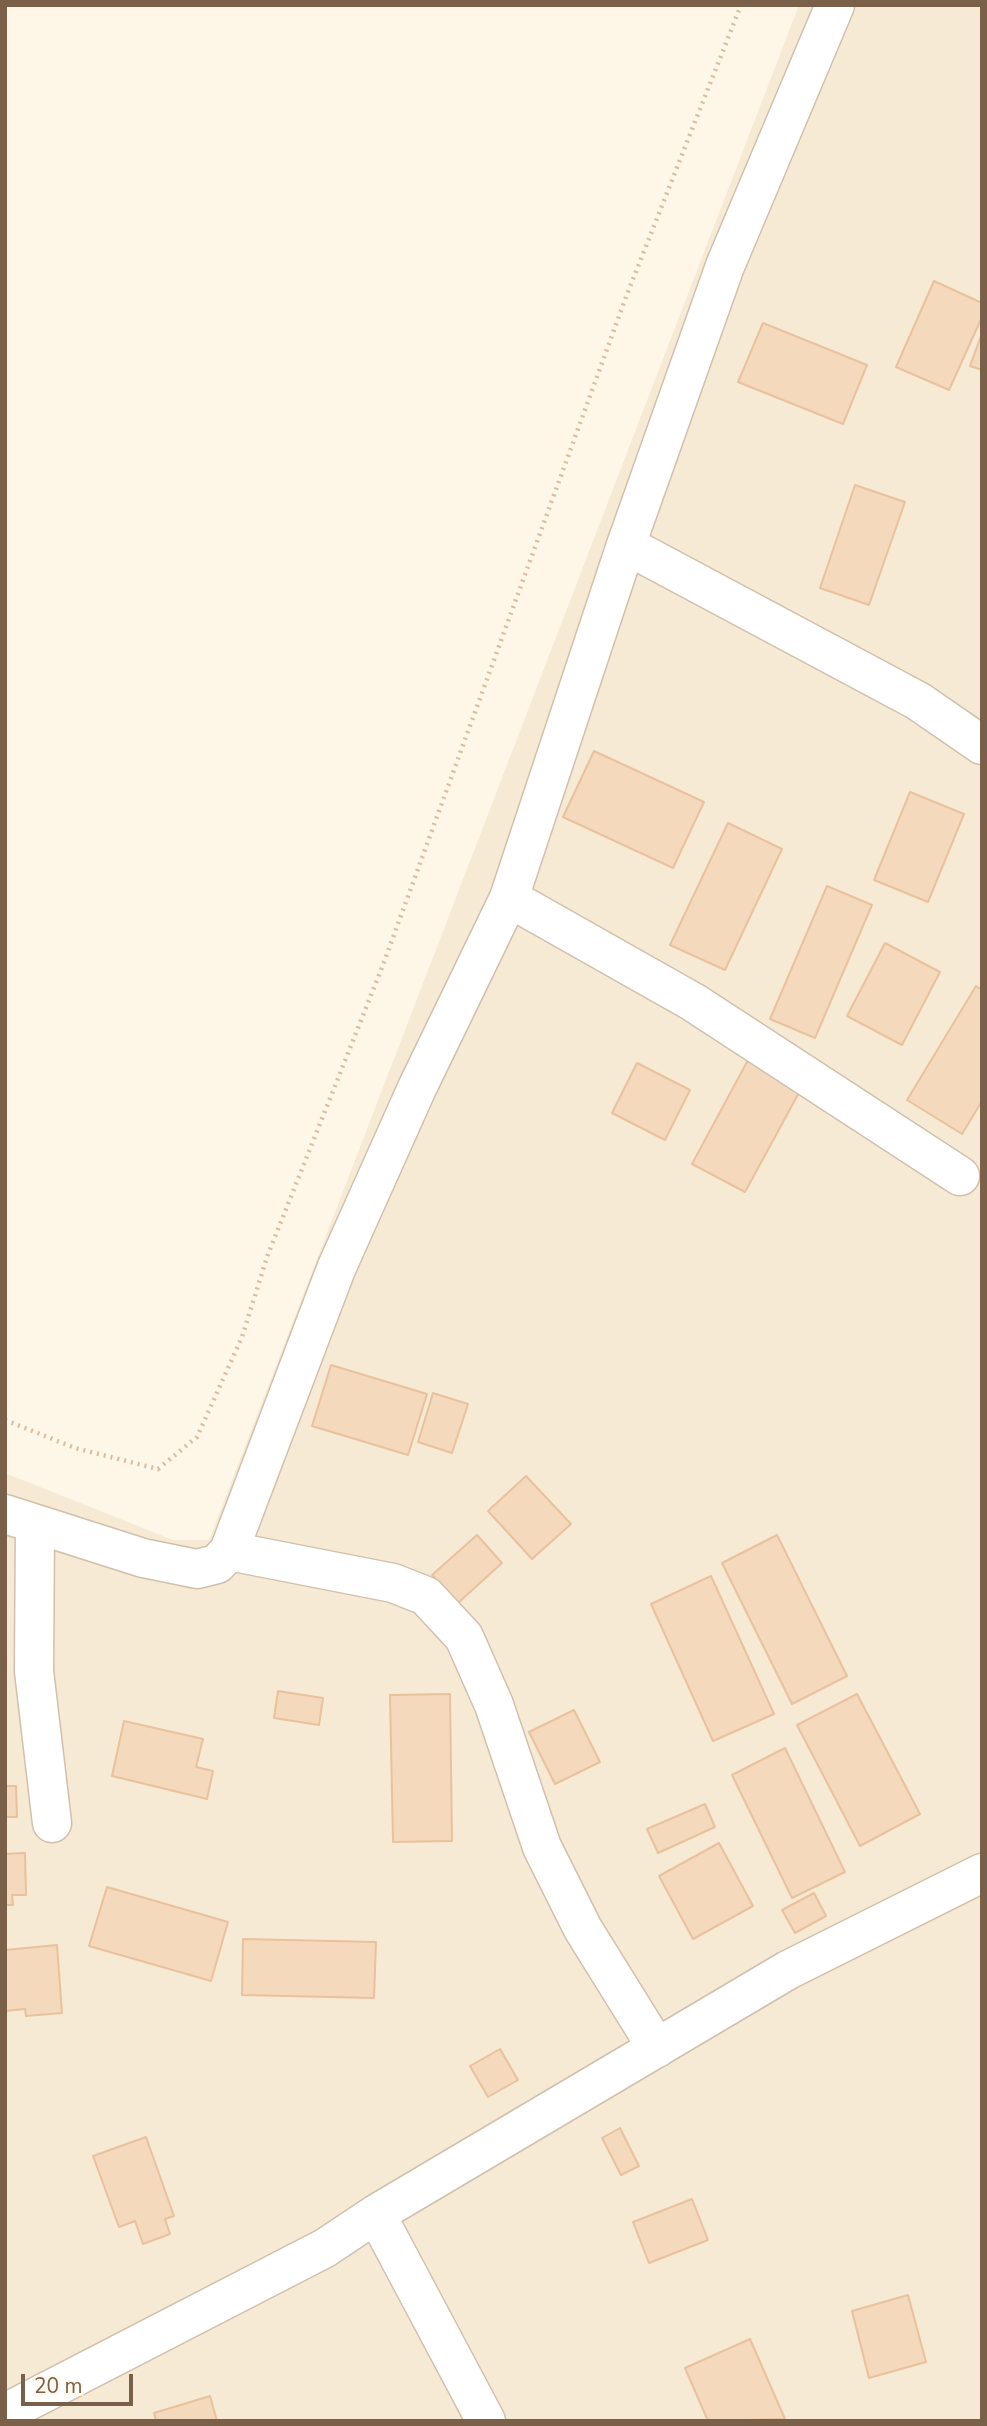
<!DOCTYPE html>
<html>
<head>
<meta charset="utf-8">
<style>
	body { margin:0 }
	#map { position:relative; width:987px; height:2426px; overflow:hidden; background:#fef7e7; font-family:"Nunito Sans",sans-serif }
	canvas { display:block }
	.frame { position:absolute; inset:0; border:7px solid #7a5f49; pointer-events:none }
	.scale { position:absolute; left:21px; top:2374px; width:112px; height:32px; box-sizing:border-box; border:4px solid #7a5f49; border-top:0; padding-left:9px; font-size:21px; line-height:24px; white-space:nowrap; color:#7a5f49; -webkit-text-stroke:5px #fffaef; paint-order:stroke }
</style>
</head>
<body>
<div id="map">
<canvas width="987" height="2426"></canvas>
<div class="frame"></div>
<div class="scale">20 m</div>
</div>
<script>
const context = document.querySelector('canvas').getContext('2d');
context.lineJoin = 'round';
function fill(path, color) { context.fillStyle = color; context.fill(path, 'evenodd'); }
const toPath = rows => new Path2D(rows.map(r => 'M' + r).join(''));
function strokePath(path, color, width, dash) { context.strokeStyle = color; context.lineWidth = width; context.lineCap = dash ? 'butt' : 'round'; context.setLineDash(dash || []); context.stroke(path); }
const residential = toPath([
	[799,5,982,5,982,2421,5,2421,5,1473,173,1540,209,1540]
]);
const building = toPath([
	[934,281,982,303,982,317,949,390,896,367,934,281],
	[763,323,867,365,843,424,738,382,763,323],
	[982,333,982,370,970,366,982,333],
	[855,485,905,502,869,605,820,588,855,485],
	[594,751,704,802,673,868,563,817,594,751],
	[910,792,964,814,928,902,874,880,910,792],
	[728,823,782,849,725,970,670,945,728,823],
	[827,886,872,905,815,1038,770,1019,827,886],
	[885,943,940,972,902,1045,847,1016,885,943],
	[976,986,982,990,982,1101,962,1134,907,1100,976,986],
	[748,1060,801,1089,745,1192,692,1164,748,1060],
	[637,1063,690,1090,665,1140,612,1113,637,1063],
	[331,1365,427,1394,408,1455,312,1426,331,1365],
	[433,1393,468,1404,452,1453,418,1442,433,1393],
	[526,1476,571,1524,532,1559,488,1511,526,1476],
	[477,1535,502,1563,458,1603,432,1575,477,1535],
	[777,1535,847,1676,792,1704,722,1563,777,1535],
	[711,1576,774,1714,713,1741,651,1604,711,1576],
	[278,1691,323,1698,319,1725,274,1718,278,1691],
	[450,1694,452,1841,393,1842,390,1695,450,1694],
	[857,1694,920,1814,860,1846,797,1725,857,1694],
	[574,1710,600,1762,555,1784,529,1732,574,1710],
	[124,1721,203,1739,196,1767,213,1771,207,1799,112,1776,124,1721],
	[785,1748,845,1872,792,1898,732,1775,785,1748],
	[5,1786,16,1786,17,1817,5,1817,5,1786],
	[705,1804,715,1827,658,1853,647,1829,705,1804],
	[719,1843,753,1906,693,1939,659,1876,719,1843],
	[25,1853,26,1895,12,1895,13,1905,5,1905,5,1854,25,1853],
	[107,1887,228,1922,211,1981,89,1946,107,1887],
	[814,1893,826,1916,795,1933,782,1910,814,1893],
	[243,1939,376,1942,374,1998,242,1995,243,1939],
	[57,1945,62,2013,26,2016,25,2009,5,2011,5,1950,57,1945],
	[500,2049,518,2080,488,2097,470,2066,500,2049],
	[620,2128,639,2166,621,2175,602,2138,620,2128],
	[146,2137,174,2216,165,2219,170,2234,143,2244,135,2221,119,2227,93,2156,146,2137],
	[692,2199,708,2240,649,2263,633,2222,692,2199],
	[908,2295,926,2362,869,2378,852,2311,908,2295],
	[750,2339,785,2419,708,2421,685,2368,750,2339],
	[210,2396,217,2421,156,2421,154,2413,210,2396]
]);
const path = toPath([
	[5,1420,75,1448,158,1469,197,1437,242,1337,267,1257,383,965,626,297,741,5]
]);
const street = toPath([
	[626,545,918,701,982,745],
	[509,898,693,1002,960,1176],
	[5,1514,143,1558,197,1569,217,1564,229,1551,336,1269,417,1088,509,898,626,545,725,266,835,5],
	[35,1525,34,1671,52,1823],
	[229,1551,393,1583,426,1596,464,1637,494,1705,542,1847,583,1929,657,2048],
	[376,2214,486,2421],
	[5,2413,325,2248,376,2214,788,1970,982,1873]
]);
fill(residential, '#f6ead5');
fill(building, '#f5d9bd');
strokePath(building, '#e9c19c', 2);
strokePath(street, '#d1c0ab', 41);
strokePath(path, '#dabc9f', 4.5, [2, 5]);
strokePath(street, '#fff', 38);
</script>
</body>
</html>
